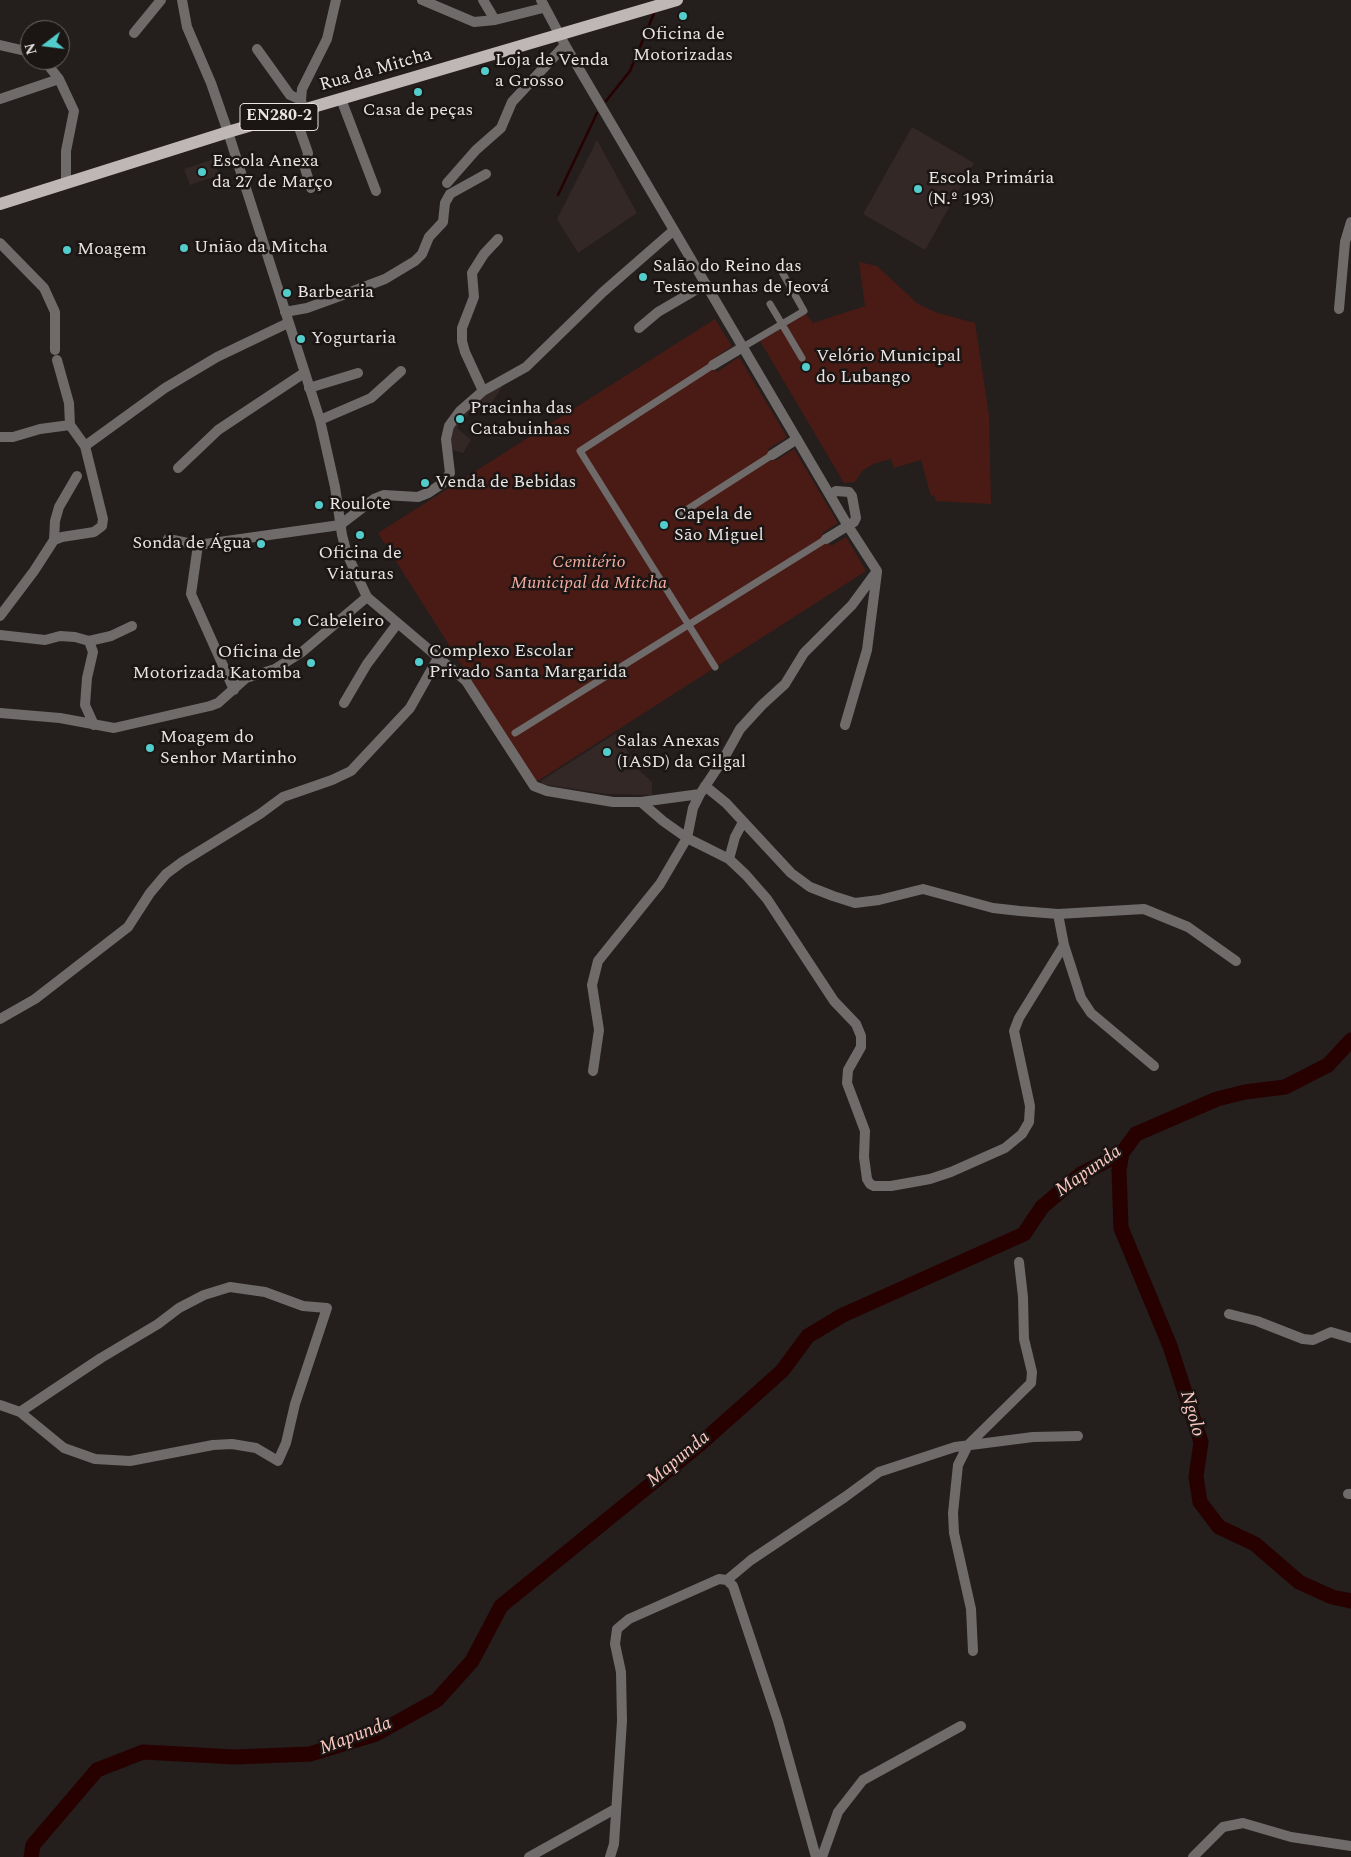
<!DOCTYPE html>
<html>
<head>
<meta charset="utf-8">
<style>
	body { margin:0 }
	#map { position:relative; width:1351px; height:1857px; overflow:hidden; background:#241e1d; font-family:Spectral,serif }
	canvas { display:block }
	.north { position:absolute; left:20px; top:20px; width:50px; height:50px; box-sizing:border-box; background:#1b1514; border:1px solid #6d6867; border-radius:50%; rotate:255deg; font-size:14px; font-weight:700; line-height:20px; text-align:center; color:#e9e5e4 }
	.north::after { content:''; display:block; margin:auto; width:18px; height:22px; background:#52cdcc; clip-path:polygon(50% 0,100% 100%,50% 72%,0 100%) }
</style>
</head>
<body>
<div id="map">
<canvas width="1351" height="1857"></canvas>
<div class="north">N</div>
</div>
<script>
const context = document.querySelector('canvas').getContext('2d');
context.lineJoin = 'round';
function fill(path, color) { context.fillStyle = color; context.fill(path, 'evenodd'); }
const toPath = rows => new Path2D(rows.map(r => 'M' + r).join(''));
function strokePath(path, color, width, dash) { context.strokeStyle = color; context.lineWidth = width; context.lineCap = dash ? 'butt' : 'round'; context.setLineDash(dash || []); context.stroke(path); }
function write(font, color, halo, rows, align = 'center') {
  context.font = font + ' Spectral,serif'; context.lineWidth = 5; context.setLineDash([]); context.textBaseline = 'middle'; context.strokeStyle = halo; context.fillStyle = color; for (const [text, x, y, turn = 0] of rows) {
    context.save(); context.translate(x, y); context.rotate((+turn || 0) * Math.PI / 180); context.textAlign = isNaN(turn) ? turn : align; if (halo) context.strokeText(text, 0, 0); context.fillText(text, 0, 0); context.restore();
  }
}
const built = toPath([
	[912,127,974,163,925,250,863,214],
	[597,140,637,213,578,253,557,219],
	[214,159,219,175,190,185,184,169],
	[501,384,502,387,488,408,479,402,457,428,471,440,463,453,450,449,451,426,461,412],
	[616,733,639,770,652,782,652,795,606,794,542,784,541,781]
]);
const green = toPath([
	[859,262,877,266,918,304,938,313,975,323,989,415,991,504,936,501,934,495,931,496,921,460,894,468,891,459,873,464,862,471,855,482,844,483,760,341,806,314,813,323,865,306],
	[715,319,732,346,710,361,717,372,739,357,787,437,768,449,775,461,794,449,838,523,822,533,831,546,846,537,866,571,536,782,378,533]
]);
const stream = toPath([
	[606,101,630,71,655,11],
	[558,195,597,113]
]);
const river = toPath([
	[1122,1153,1119,1170,1121,1228,1170,1346,1201,1442,1196,1477,1200,1502,1219,1527,1255,1544,1299,1582,1332,1597,1351,1601],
	[31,1857,33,1845,97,1770,143,1752,235,1757,310,1754,376,1734,437,1700,472,1661,501,1606,699,1445,782,1371,808,1336,843,1315,1024,1234,1042,1207,1081,1174,1122,1153,1136,1134,1217,1099,1245,1092,1285,1087,1328,1065,1351,1040]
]);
const pedestrian = toPath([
	[770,304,802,358],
	[743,347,804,311,782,272],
	[713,365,580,451,715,667],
	[677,516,772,455],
	[515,733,826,539]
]);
const minor = toPath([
	[182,0,187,27,211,83,228,132,320,420,335,487,342,535,347,554,367,597,466,681,534,786,547,791,613,802,641,802,700,794],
	[422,0,474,22,495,20,543,8],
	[483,0,495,20],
	[541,0,565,45,848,526,877,571],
	[134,33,161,0],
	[0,45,30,52],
	[257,49,290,95,301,100],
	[44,60,59,79,74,111,66,151,66,183],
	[0,99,59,79],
	[341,99,376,191],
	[303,110,301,100,302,89,327,39,336,0],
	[294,113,308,153,305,168,311,188],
	[447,183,476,150,501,128,512,102,565,45],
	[0,243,44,288,55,312,55,350],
	[285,312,307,308,340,296,385,279,415,261,422,254,429,237,443,222,445,203,450,194,486,174],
	[639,328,658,312,706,284],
	[57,360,69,403,70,425],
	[713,365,743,347],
	[309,388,358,373],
	[483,391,465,352,462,341,462,328,474,297,472,273,484,254,498,239],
	[320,420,371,398,401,371],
	[0,437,13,437,40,429,70,425,85,446,103,519,102,526,94,532,62,537,54,540,34,571,0,616],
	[85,446,165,388,217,357,288,323],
	[772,455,797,439],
	[178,468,218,430,304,373],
	[168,539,198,545,340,525,374,499,384,495,418,497,428,493,443,483,450,473,446,439,449,426,460,411,483,391,526,367,603,292,674,230],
	[826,539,854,522,856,518,852,496,849,492,836,491,830,495],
	[54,540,55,521,59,507,77,476],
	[198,545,191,594,234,690],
	[0,635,45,640,60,636,75,637,89,641,93,652,87,678,85,705,94,725],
	[89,641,111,636,132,626],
	[344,703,367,664,397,624],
	[0,713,60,718,114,728,210,706,218,703,246,678,275,669,302,652,367,597],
	[845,725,867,650,877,572],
	[705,786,726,803,791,873,810,887,833,896,855,903,879,900,923,889,993,908,1020,911,1058,914,1144,909,1188,927,1236,961],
	[641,802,663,821,687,838,729,859,746,875,767,899,834,1001,856,1024,861,1036,861,1047,848,1070,847,1083,865,1131,864,1157,867,1179,870,1184,874,1186,891,1186,930,1179,951,1172,1005,1148,1022,1134,1029,1122,1030,1106,1014,1031,1019,1018,1064,945],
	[729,859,735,837,743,822],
	[1058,914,1064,945,1081,998,1091,1013,1154,1066],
	[0,1019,35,999,128,927,150,893,166,874,182,862,260,814,283,797,332,780,351,771,410,708,438,658],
	[593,1071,599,1030,592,985,598,961,660,884,687,838,693,808,700,794,724,758,740,729,762,705,785,684,804,653,852,605,877,571],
	[1229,1314,1257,1321,1303,1339,1313,1340,1331,1332,1351,1338],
	[0,1405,20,1412,64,1448,95,1459,130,1461,213,1445,232,1444,256,1448,278,1461,286,1443,295,1404,327,1308,303,1306,265,1292,230,1287,204,1295,179,1308,158,1324,101,1358,20,1412],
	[1348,1494,1351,1494],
	[727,1580,751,1560,845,1497,879,1472,955,1447,1033,1437,1078,1436],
	[973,1651,971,1609,954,1533,953,1513,958,1465,968,1445,1031,1383,1032,1372,1024,1339,1023,1297,1019,1262],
	[529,1857,615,1809],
	[610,1857,614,1844,622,1721,621,1672,615,1644,617,1629,629,1619,719,1579,727,1580,733,1586,778,1721,816,1857],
	[822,1857,838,1812,863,1780,961,1726],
	[1193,1857,1223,1827,1243,1823,1291,1837,1351,1846]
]);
const tertiary = toPath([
	[1339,309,1345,242,1351,222]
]);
const primary = toPath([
	[0,204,228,132,677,0]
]);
const markers = [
	[683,16,5,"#52cdcc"],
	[485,71,5,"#52cdcc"],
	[418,92,5,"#52cdcc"],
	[202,172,5,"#52cdcc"],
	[918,189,5,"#52cdcc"],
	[184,248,5,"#52cdcc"],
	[67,250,5,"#52cdcc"],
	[643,277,5,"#52cdcc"],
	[287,293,5,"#52cdcc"],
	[301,339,5,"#52cdcc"],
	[806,367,5,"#52cdcc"],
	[460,419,5,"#52cdcc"],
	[425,483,5,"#52cdcc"],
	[319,505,5,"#52cdcc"],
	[664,525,5,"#52cdcc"],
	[360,535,5,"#52cdcc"],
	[261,544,5,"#52cdcc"],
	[297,622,5,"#52cdcc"],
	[419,662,5,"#52cdcc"],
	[311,663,5,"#52cdcc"],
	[150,748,5,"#52cdcc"],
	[607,752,5,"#52cdcc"]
];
const shields = [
	[279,117,78]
];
const shieldNames = [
	["EN280-2",279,117]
];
const poiNames = [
	["Oficina de",683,35,"center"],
	["Motorizadas",683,56,"center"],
	["Loja de Venda",495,61],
	["a Grosso",495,82],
	["Casa de peças",418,111,"center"],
	["Escola Anexa",212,162],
	["da 27 de Março",212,183],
	["Escola Primária",928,179],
	["(N.º 193)",928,200],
	["União da Mitcha",194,248],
	["Moagem",77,250],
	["Salão do Reino das",653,267],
	["Testemunhas de Jeová",653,288],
	["Barbearia",297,293],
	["Yogurtaria",311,339],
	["Velório Municipal",816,357],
	["do Lubango",816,378],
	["Pracinha das",470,409],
	["Catabuinhas",470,430],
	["Venda de Bebidas",435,483],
	["Roulote",329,505],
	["Capela de",674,515],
	["São Miguel",674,536],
	["Sonda de Água",251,544,"right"],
	["Oficina de",360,554,"center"],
	["Viaturas",360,575,"center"],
	["Cabeleiro",307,622],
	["Complexo Escolar",429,652],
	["Privado Santa Margarida",429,673],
	["Oficina de",301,653,"right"],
	["Motorizada Katomba",301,674,"right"],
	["Moagem do",160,738],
	["Senhor Martinho",160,759],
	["Salas Anexas",617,742],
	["(IASD) da Gilgal",617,763]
];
const streetNames = [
	["Rua da Mitcha",376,71,-16]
];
const parkNames = [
	["Cemitério",589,563],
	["Municipal da Mitcha",589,584]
];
const waterNames = [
	["Mapunda",1089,1172,-35],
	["Ngolo",1191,1414,74],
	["Mapunda",679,1460,-40],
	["Mapunda",356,1737,-21]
];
fill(built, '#342826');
fill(green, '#4a1b15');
strokePath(stream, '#270000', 2.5);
strokePath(river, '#270000', 15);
strokePath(pedestrian, '#6e6b6a', 7);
strokePath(minor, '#6e6b6a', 10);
strokePath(tertiary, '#6e6b6a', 10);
strokePath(primary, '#beb7b6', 12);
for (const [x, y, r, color] of markers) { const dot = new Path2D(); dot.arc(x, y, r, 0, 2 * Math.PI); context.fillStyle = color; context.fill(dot); strokePath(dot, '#1b1514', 2); }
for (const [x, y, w] of shields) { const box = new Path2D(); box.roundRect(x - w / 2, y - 13.5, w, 27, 4); context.fillStyle = '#1b1514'; context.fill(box); strokePath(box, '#e9e5e4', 1); }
write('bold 16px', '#e9e5e4', null, shieldNames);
write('18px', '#e9e5e4', '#1b1514', poiNames, 'left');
write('18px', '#e9e5e4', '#1b1514', streetNames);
write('italic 18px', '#f5aca0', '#1b1514', parkNames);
write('italic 19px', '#fbc9c0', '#1b1514', waterNames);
</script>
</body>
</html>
